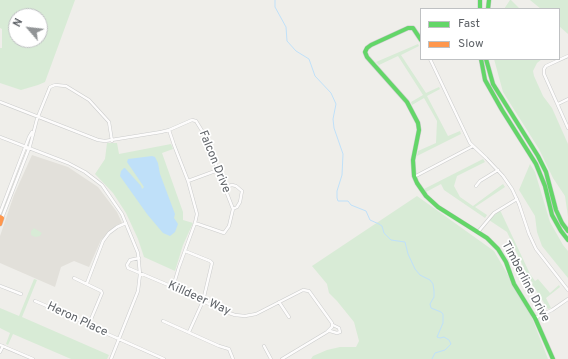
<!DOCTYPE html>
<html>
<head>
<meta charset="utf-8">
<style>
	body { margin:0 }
	#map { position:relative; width:568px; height:359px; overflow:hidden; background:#efeeea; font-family:Overpass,sans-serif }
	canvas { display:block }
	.legend { position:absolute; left:420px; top:8px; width:140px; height:52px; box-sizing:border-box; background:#fff; border:1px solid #bfc1c3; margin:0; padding:5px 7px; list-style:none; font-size:12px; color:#5f6368 }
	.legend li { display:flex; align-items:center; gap:8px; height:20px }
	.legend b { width:20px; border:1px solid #bfc1c3 }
	.north { position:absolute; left:8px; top:8px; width:40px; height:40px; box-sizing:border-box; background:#fff; border:1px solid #bfc1c3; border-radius:50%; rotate:298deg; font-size:11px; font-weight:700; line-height:16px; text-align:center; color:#5f6368 }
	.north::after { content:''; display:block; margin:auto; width:14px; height:18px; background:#919496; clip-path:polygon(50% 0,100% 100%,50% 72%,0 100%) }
</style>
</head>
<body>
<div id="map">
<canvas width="568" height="359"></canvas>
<ul class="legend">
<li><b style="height:5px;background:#63d668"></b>Fast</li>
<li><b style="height:5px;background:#ff974d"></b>Slow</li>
</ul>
<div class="north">N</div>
</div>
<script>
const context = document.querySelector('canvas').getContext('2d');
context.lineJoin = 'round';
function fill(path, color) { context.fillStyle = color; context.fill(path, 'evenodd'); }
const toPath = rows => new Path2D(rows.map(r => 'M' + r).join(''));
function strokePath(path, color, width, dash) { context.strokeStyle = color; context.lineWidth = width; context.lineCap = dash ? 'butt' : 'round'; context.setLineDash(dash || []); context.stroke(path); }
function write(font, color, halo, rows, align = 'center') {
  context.font = font + ' Overpass,sans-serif'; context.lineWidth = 3.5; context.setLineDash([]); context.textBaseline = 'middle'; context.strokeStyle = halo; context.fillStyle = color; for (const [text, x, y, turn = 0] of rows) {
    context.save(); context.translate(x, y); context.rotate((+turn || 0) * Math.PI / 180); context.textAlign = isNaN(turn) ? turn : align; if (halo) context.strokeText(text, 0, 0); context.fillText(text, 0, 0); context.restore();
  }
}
const education = toPath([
	[32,155,68,167,98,187,117,212,122,223,101,240,89,267,74,261,61,267,55,287,0,263,0,236,14,195]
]);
const green = toPath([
	[0,0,75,0,45,82,38,85,21,90,0,83,0,48,2,48,2,29,0,28],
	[16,16,40,16,40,40,16,40],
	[510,0,511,0,520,9,504,9],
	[530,0,568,0,568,34,559,26,559,9,541,9],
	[418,44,419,46,401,55,426,93,439,87,440,89,427,96,448,136,460,131,461,134,417,156,418,151,436,143,437,121,424,98,412,105,411,102,423,95,398,56,379,65,376,62],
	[494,59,542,59,537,63,533,71,534,76,543,96,552,108,568,144,568,217,565,196,553,178,539,149,503,92],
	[107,143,117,143,119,154,171,144,173,149,162,153,183,212,183,220,193,223,183,245,175,271,144,257,138,239,126,213,113,193,95,174,105,159],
	[483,159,485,162,457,176,454,186,460,197,473,206,503,184,505,187,475,207,487,215,485,218,444,190,441,184,426,192,424,189],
	[530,164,535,172,550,222,563,245,568,251,568,278,542,246,537,232,535,216,519,190],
	[417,196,494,251,530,313,548,359,311,359,313,356,327,350,340,347,356,347,359,341,354,322,337,301,329,293,327,284,312,266],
	[500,210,530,274,535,281,538,279,550,293,559,285,560,287,546,298,551,308,548,309,532,284,533,283,529,279,507,232,489,220],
	[34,228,42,233,40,236,35,237,31,235,31,231],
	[34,279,37,280,22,317,109,355,107,359,71,359,13,334,8,345,6,344,10,333,0,328,0,308,19,316]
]);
const water = toPath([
	[152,156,155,157,158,163,160,174,175,214,174,218,178,224,175,232,170,236,163,233,147,214,120,176,121,171,124,168,125,168,141,186,142,189,144,187,127,162,128,159]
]);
const stream = toPath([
	[275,0,275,7,286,27,287,41,296,51,309,59,315,76,331,93,336,104,333,119,334,128,343,154,342,175,337,191,337,198,338,201,348,201,351,205,366,211,370,220,379,224,382,226,384,233,391,240,405,242,408,254,415,269,420,275,430,280,433,284,434,291,434,297,430,304,431,308,441,312,443,314,443,323,437,337,440,338,444,337,449,340,451,344,445,350,435,353,432,359]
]);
const street = toPath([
	[568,56,546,66,544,69,544,74,568,128],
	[430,59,470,143,486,158,503,176,512,189,519,204,529,234,536,249,568,290],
	[0,102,98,140,105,141,161,132,169,130,192,120,196,121,204,134,233,209,229,226,224,233,195,223],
	[558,104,568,99],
	[169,130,174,145,188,181,197,214,195,223,179,267,173,287],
	[0,137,68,163,85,172,102,185,122,214,138,253,140,274,138,291,111,359],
	[414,177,473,146],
	[188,181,218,170],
	[476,186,480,181,498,170],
	[225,187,232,185,236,186,242,191,240,202,237,207,233,209],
	[0,213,29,137,32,132],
	[2,218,30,146,37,119,50,87,55,85,66,86,89,100,109,122,112,141],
	[478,232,494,213,517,199],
	[185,251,210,261,212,263,203,301,189,332],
	[139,258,130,260,127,265,128,268,173,287,226,312,235,315,245,316,256,314,303,290,309,291,332,323,332,327,327,332,282,359],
	[74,278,101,291,102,293,89,324],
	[87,283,103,241,109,233,117,227,126,223],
	[0,286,21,294],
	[35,301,89,324,103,332,164,359],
	[279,302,289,317],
	[535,318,552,310,568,299],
	[163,321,219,346,229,349,233,359],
	[330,331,337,333,340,332,339,328,333,325],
	[0,345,33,359],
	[264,346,271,359],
	[0,352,3,346]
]);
const fast = toPath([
	[480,0,480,9],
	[488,9,489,0],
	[421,40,413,28,408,28,371,45,367,48,365,52,367,57,407,102,418,123,419,130,413,160,414,176,417,183,426,196,438,207,487,238,498,249,506,262,514,284,535,318,553,359],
	[481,59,485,80,502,110,536,164,545,186,552,215,561,231,568,240],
	[486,59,493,84,538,156,546,172,556,210,562,223,568,231]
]);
const slow = toPath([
	[0,217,2,218,0,224]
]);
const streetNames = [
	["Falcon Drive",214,162,68],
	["Timberline Drive",525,282,62],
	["Killdeer Way",199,299,24],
	["Heron Place",77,320,25]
];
fill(education, '#e2e0da');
fill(green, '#d8ebd6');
fill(water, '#bfe0f9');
strokePath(stream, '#bfe0f9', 1);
strokePath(street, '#cbcccc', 3.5);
strokePath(fast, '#cacacb', 5);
strokePath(slow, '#cacacb', 5);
strokePath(street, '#fdfcfc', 2.5);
strokePath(fast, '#63d668', 4);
strokePath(slow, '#ff974d', 4);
write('12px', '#5f6368', '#fff', streetNames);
</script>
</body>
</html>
